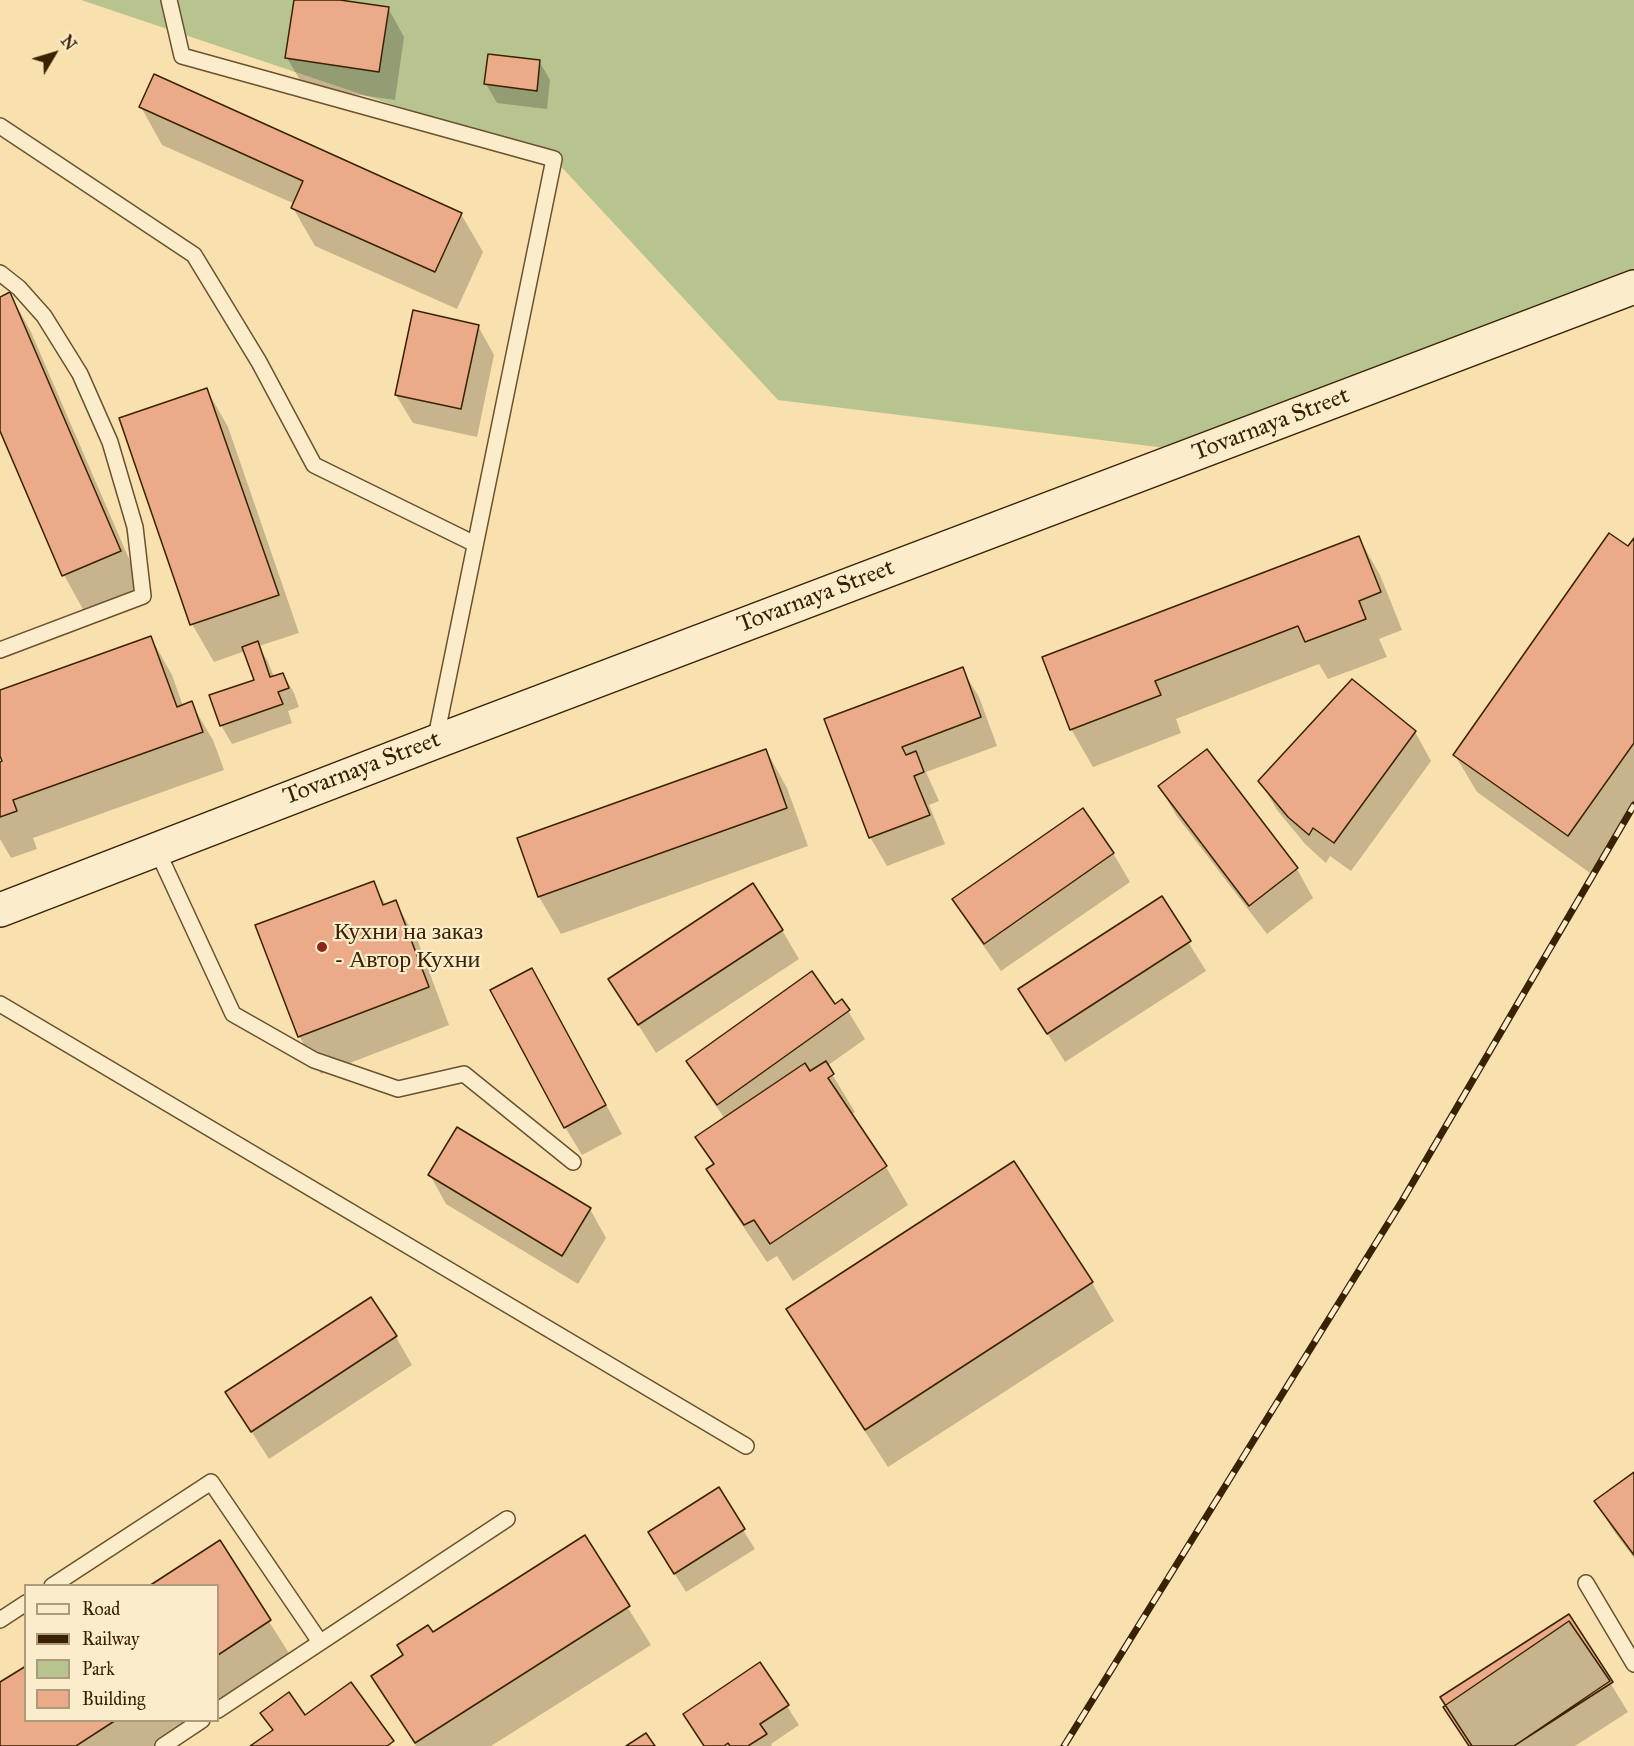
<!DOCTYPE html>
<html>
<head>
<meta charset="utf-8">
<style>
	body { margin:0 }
	#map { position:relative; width:1634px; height:1746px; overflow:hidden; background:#f9e1af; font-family:"IM FELL Great Primer",serif }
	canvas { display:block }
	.legend { position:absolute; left:24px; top:1584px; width:195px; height:138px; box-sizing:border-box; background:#fbeccb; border:2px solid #ad9b7b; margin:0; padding:8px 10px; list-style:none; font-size:18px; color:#392202 }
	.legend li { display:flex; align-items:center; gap:12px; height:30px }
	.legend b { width:30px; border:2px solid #ad9b7b }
	.north { position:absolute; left:24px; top:24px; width:60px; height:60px; -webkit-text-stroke:4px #fbeccb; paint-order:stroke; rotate:52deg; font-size:16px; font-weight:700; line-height:24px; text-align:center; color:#392202 }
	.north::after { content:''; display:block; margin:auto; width:21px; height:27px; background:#392202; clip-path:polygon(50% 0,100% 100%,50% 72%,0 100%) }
</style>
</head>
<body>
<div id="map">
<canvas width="1634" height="1746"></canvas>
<ul class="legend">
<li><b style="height:8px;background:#fbeccb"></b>Road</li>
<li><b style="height:8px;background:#392202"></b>Railway</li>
<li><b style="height:16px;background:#b8c48f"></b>Park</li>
<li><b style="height:16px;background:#ebaa88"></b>Building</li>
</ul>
<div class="north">N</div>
</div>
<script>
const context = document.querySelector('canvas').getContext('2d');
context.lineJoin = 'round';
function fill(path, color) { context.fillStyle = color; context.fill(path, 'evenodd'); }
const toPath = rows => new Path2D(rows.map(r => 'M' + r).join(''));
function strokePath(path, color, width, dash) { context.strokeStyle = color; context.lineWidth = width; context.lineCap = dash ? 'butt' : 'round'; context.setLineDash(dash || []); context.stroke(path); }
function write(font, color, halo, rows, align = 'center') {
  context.font = font + ' "IM FELL Great Primer",serif'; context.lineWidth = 4.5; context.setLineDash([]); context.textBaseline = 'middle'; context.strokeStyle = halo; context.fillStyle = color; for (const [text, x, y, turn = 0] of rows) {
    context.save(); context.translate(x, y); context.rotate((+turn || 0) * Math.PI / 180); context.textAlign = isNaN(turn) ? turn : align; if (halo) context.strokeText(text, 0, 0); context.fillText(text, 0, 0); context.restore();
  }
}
const green = toPath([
	[81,0,1634,0,1634,287,1198,452,778,400,554,159]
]);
const shadow = toPath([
	[295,0,330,0,388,8,404,37,395,100,304,87,287,58],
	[539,61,550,80,547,109,497,103,486,84],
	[141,107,461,214,483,252,457,309,315,246,293,208,295,204,162,145],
	[10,294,31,332,142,589,85,613,64,575,0,427,0,298],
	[478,326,494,355,477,437,413,423,396,395],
	[207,390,228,427,299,633,259,646,268,662,274,677,283,674,294,693,299,707,288,711,292,723,232,744,221,725,255,680,245,651,214,662,192,624],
	[1359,538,1380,575,1402,630,1379,639,1387,657,1328,679,1319,664,1176,719,1181,733,1093,767,1071,729],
	[1634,541,1634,811,1590,873,1477,792,1455,755],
	[151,638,172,675,183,706,191,703,213,740,224,770,33,838,37,849,11,858,0,839,0,763,4,762,0,751,0,692],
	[962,669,979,697,997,746,926,772,939,801,929,805,945,844,887,866,870,837,826,720],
	[1415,732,1431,761,1351,871,1330,856,1326,863,1306,845,1277,810,1260,781],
	[766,750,787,788,808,846,561,934,539,897],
	[1207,751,1297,869,1313,898,1267,934,1176,815,1160,787],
	[1113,853,1130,882,1001,971,971,928,954,899],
	[373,883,386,905,395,902,417,939,449,1025,321,1074,299,1036],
	[1161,898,1206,971,1065,1062,1020,990],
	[782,930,799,959,656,1053,610,980],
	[548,998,622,1134,582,1155,565,1127],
	[835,1006,848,1011,865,1039,827,1066,855,1112,851,1115,886,1167,908,1205,793,1281,777,1256,767,1262,730,1207,708,1170,714,1166,697,1138,725,1119,705,1090,688,1062],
	[1014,1163,1092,1283,1114,1321,888,1467,810,1347,788,1309],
	[430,1175,590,1209,606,1238,578,1284,446,1204],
	[396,1337,412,1365,269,1459,227,1393],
	[1634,1473,1634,1558,1613,1530,1596,1501],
	[718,1490,755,1549,686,1592,661,1552],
	[584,1537,651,1645,491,1746,416,1746,373,1676,433,1634],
	[219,1542,292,1658,218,1706,218,1586],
	[1569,1616,1628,1712,1575,1746,1468,1746,1445,1707],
	[760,1664,799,1725,771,1744,772,1746,704,1746,685,1714],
	[0,1684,26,1720,196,1720,156,1746,0,1746]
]);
const building = toPath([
	[294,0,340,0,389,7,379,72,285,58,294,0],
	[488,54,540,60,537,91,484,84,488,54],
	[154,74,462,213,435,272,291,208,303,181,139,107,154,74],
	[10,292,121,551,62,576,0,431,0,297,10,292],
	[413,310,479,325,461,409,395,395,413,310],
	[207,388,279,595,190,625,119,418,207,388],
	[1609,533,1628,546,1634,538,1634,743,1568,836,1453,755,1609,533],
	[1359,536,1381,592,1359,601,1366,619,1305,642,1298,626,1155,681,1161,695,1070,730,1042,657,1359,536],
	[151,636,177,707,192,701,203,732,13,800,17,811,0,817,0,762,2,761,0,756,0,690,151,636],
	[258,641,270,677,283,673,289,688,278,692,283,704,220,726,209,695,254,680,242,647,258,641],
	[963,667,981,717,902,747,906,755,916,751,924,772,914,776,930,815,869,838,824,719,963,667],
	[1352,679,1416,731,1334,843,1313,828,1309,835,1288,817,1258,781,1352,679],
	[766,749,787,808,538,897,517,838,766,749],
	[1207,749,1298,868,1249,906,1158,786,1207,749],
	[1083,808,1114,853,984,944,952,899,1083,808],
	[374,881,383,905,396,900,429,987,298,1037,255,925,374,881],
	[753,883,783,930,638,1025,608,979,753,883],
	[1162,896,1191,941,1047,1034,1018,989,1162,896],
	[532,968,606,1105,564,1128,490,990,532,968],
	[812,971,835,1004,842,999,850,1010,717,1105,686,1061,812,971],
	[826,1061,834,1074,828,1078,887,1166,770,1244,754,1220,744,1225,706,1169,714,1164,695,1137,805,1063,810,1071,826,1061],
	[457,1127,591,1208,562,1256,428,1175,457,1127],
	[1014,1161,1093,1282,865,1430,786,1309,1014,1161],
	[371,1297,397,1336,251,1432,225,1392,371,1297],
	[1634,1472,1634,1555,1594,1501,1634,1472],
	[719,1487,745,1529,674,1574,648,1532,719,1487],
	[585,1535,630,1606,415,1743,371,1676,403,1655,397,1645,428,1625,433,1632,585,1535],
	[220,1540,271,1620,218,1655,218,1586,149,1586,220,1540],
	[1569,1614,1613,1682,1514,1746,1472,1746,1440,1697,1569,1614],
	[1569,1621,1610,1681,1514,1746,1469,1746,1443,1707,1569,1621],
	[760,1662,789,1705,760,1724,767,1734,748,1746,730,1746,728,1743,724,1746,704,1746,683,1714,760,1662],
	[26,1666,26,1720,116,1720,76,1746,0,1746,0,1682,26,1666],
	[351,1682,394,1741,387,1746,250,1746,273,1730,260,1713,289,1692,305,1715,351,1682],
	[646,1733,655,1746,626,1746,646,1733]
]);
const lane = toPath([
	[169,0,182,56,554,159,435,742],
	[0,126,194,255,259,362,314,465,475,544],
	[0,273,19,288,44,316,80,374,110,442,135,527,143,596,0,650],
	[156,848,233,1014,314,1060,398,1089,464,1074,573,1162],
	[0,1004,746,1446],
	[1586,1583,1634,1664],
	[52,1586,211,1482,320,1642],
	[0,1620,26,1603],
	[218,1710,507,1519],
	[163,1746,202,1720]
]);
const secondary = toPath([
	[0,910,435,742,1634,287]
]);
const rail = toPath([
	[1064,1746,1402,1201,1634,805]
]);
const markers = [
	[322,947,6,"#8f2418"]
];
const streetNames = [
	["Tovarnaya Street",1271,425,-21],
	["Tovarnaya Street",816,597,-21],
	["Tovarnaya Street",362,769,-21]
];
const poiNames = [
	["Кухни на заказ",334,933],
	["- Автор Кухни",334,961]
];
fill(green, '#b8c48f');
fill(shadow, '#0003');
fill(building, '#ebaa88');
strokePath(building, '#392202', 1.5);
strokePath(lane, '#69522d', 18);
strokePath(secondary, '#392202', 36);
strokePath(lane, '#fbeccb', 15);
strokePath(secondary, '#fbeccb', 33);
strokePath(rail, '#392202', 7);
strokePath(rail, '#fbeccb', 4.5, [14]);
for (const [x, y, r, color] of markers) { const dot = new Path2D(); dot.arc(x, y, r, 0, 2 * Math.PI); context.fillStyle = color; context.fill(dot); strokePath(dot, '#fbeccb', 2); }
write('24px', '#392202', '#fbeccb', streetNames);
write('24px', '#392202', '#fbeccb', poiNames, 'left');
</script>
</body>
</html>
